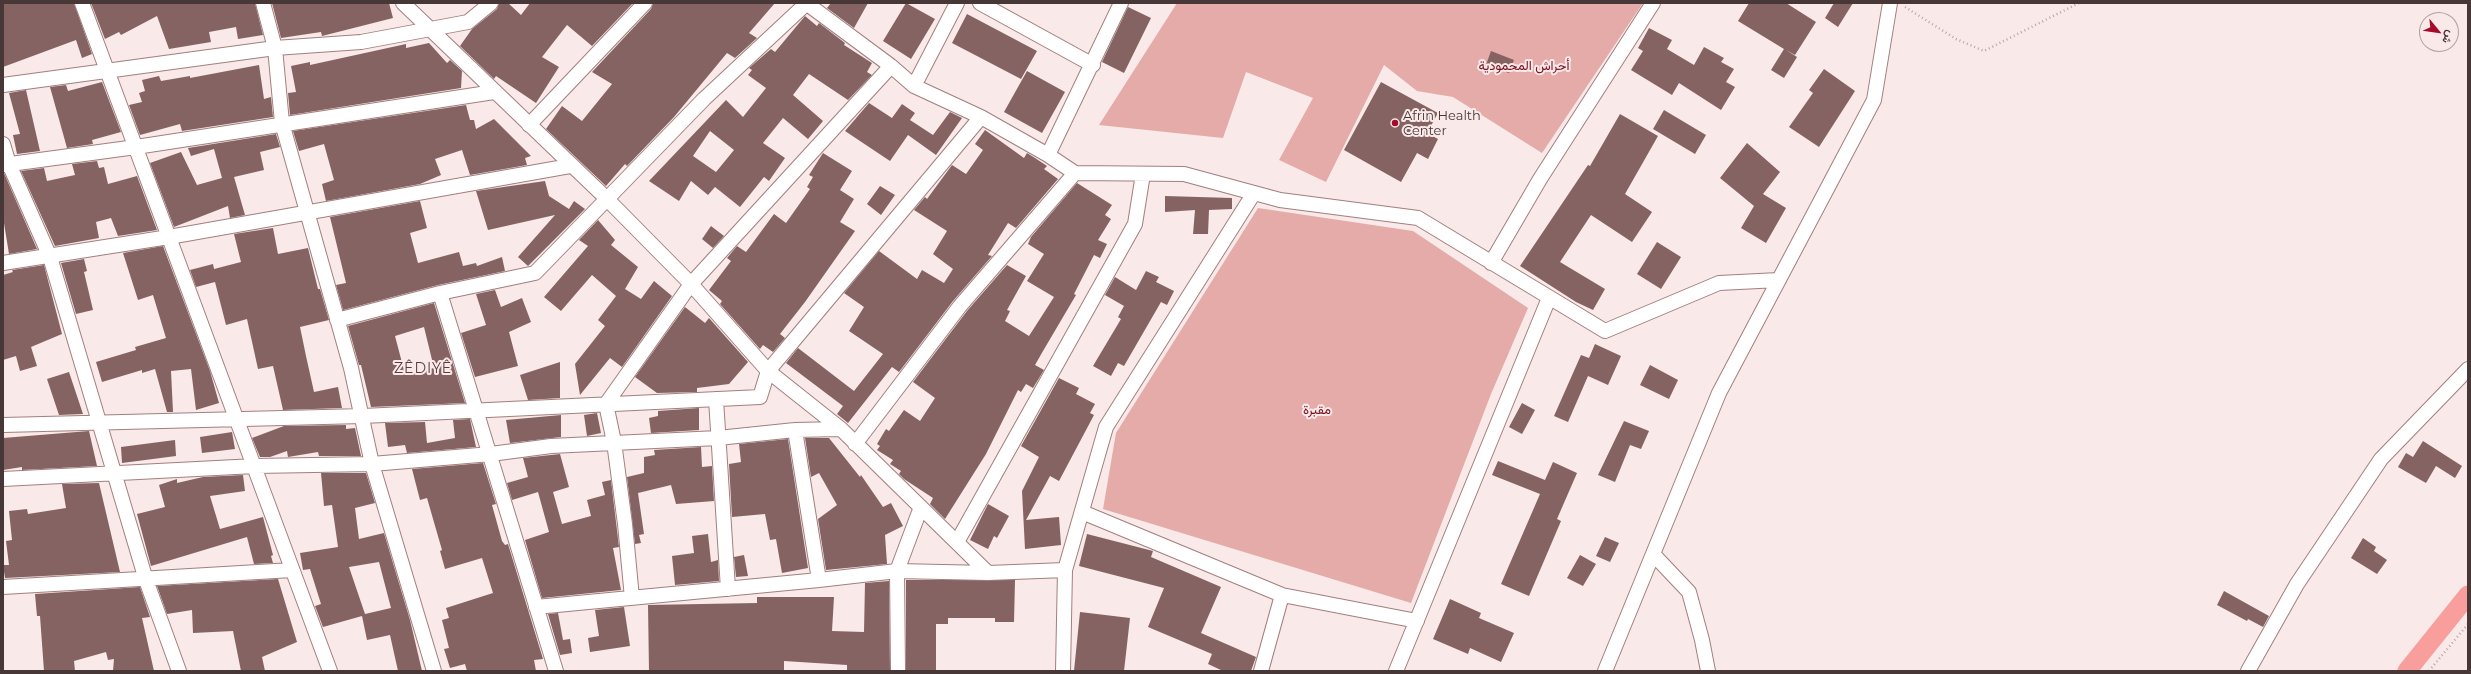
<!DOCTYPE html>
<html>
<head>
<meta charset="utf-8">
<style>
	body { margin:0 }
	#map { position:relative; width:2471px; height:674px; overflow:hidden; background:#f9e9e8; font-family:Montserrat,Vazirmatn,sans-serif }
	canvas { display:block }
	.frame { position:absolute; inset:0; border:4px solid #473737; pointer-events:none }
	.north { position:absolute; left:2419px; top:12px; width:40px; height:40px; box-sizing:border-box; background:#f9e9e8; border:1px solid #b2a2a1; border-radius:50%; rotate:119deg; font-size:11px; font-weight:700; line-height:16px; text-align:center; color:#473737 }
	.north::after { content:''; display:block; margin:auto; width:14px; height:18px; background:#a50b2a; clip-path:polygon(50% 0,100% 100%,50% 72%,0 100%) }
</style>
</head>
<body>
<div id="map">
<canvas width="2471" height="674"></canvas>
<div class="frame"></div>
<div class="north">ش</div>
</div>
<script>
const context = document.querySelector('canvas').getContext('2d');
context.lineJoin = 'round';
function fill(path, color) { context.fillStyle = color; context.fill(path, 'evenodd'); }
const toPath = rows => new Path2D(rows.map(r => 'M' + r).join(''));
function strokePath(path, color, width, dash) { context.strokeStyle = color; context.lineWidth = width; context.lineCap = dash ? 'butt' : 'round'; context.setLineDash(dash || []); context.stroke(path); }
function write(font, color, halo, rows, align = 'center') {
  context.font = font + ' Montserrat,Vazirmatn,sans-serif'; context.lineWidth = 4; context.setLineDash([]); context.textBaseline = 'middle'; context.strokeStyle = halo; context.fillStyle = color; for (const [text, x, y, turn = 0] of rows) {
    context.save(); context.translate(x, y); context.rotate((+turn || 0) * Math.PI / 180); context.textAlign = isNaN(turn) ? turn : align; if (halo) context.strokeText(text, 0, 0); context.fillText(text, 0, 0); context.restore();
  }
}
const green = toPath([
	[1177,3,1643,3,1542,153,1453,97,1417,91,1384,65,1326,182,1279,160,1313,98,1246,72,1223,138,1099,125],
	[1258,208,1413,231,1528,308,1491,394,1411,603,1103,509,1116,433]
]);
const canal = toPath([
	[2407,671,2468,595]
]);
const building = toPath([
	[3,3,74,3,92,54,82,58,76,40,3,67],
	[91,3,255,3,263,35,238,39,236,27,209,32,211,42,169,49,157,16,121,35,119,32,105,39],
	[272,3,389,3,393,18,322,36,321,32,281,38],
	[499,3,508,3,521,15,530,3,633,3,592,46,567,25,542,57,559,67,536,103,496,76,494,79,460,46,472,29,497,9],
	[653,3,775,3,749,33,757,38,735,58,727,53,674,117,627,166,625,164,606,186,546,129,562,106,582,121,612,84,592,72,651,9],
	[831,3,868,3,854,28,827,8],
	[906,3,935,19,911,59,883,41],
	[1749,3,1786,3,1816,22,1795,55,1786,50,1797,57,1784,78,1771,70,1784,49,1738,21],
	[1834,3,1853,3,1838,27,1825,18],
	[1128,7,1151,18,1124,73,1102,62],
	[967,14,1037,51,1021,79,952,43],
	[805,16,817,26,819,23,845,43,844,45,872,63,867,72,872,75,848,100,809,74,793,95,823,121,808,139,783,118,763,143,785,158,769,181,764,177,740,207,715,187,708,195,691,181,679,201,649,181,726,100,743,117,766,88,748,75,752,70,749,68,771,49,775,52],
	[710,131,734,150,716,172,693,156],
	[1649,28,1672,40,1667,49,1694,65,1704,47,1724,58,1721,62,1734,69,1726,82,1735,87,1721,110,1679,83,1672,95,1631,70,1643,51,1638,48],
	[429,43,447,63,450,60,462,71,461,88,290,115,288,93,296,92,291,66,310,62,310,65,406,44,406,48],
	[1491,51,1514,60,1509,73,1486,65],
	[259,65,264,99,271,97,273,117,182,131,180,124,140,135,129,105,142,102,139,93,145,91,142,80,159,76,161,81,190,76,190,78],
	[1824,69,1855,91,1819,147,1789,127,1813,93,1809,90],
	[1027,71,1065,92,1042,133,1004,112],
	[102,82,121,132,92,140,93,144,67,148,50,87,66,85,68,91],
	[1381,82,1438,113,1427,133,1438,139,1428,159,1417,153,1401,182,1344,150],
	[26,90,40,151,17,154,13,135,20,134,9,93],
	[869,103,892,118,902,104,915,113,910,120,933,135,950,112,962,118,936,155,908,135,890,161,845,131],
	[466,105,470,120,474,120,476,129,494,119,531,156,525,158,527,165,470,175,462,150,435,159,441,175,420,184,326,201,322,184,334,180,324,144,299,151,293,131],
	[1664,110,1706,135,1695,154,1653,129],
	[1620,114,1658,136,1625,194,1652,212,1632,242,1591,215,1560,262,1605,289,1593,310,1576,302,1520,266,1588,165,1590,166],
	[985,130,1024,158,1027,153,1035,158,1047,166,1044,169,1058,179,1016,228,1008,223,988,255,992,256,953,301,899,372,892,367,848,423,837,414,843,406,786,363,798,348,854,391,883,354,849,331,864,307,844,293,879,251,917,279,922,270,944,283,953,269,933,254,947,231,914,210,925,197,927,199,952,165,966,174,983,150,975,144],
	[276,134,280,147,260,152,264,170,234,177,245,215,230,218,228,206,174,227,150,163,181,152,197,185,222,178,214,149,191,156,188,148],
	[1747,143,1780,172,1763,194,1786,208,1766,243,1741,228,1754,206,1720,178],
	[823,153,852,171,840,190,854,199,840,222,855,231,805,302,780,334,785,338,773,352,763,345,760,349,720,304,722,301,709,290,731,261,727,258,737,246,746,252,774,214,786,223,810,189,807,187,813,177,809,175],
	[97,161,99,168,104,167,108,184,137,176,157,230,118,236,111,218,96,222,99,238,55,246,21,171,44,168,47,181,75,175,72,164],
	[3,173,4,173,37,249,9,254,3,217],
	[545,181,549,196,569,209,574,201,585,209,528,266,518,257,555,215,488,230,476,191],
	[1077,183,1112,205,1105,215,1111,219,1098,240,1107,244,1100,258,1094,255,1074,294,1076,295,1043,351,1035,365,1044,370,1033,388,1026,384,1021,392,1018,390,986,454,945,519,930,504,933,498,904,479,899,474,901,471,890,464,893,460,877,450,880,446,877,444,886,429,889,431,904,410,920,421,935,398,913,382,967,311,1007,265,1026,276,1007,310,1010,311,1005,321,1029,336,1054,297,1027,281,1044,254,1028,244,1031,237],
	[880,186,895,195,881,215,867,204],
	[1165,196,1232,198,1232,209,1209,210,1208,234,1193,234,1195,210,1165,212],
	[420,201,427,228,410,233,418,263,459,252,463,266,476,263,477,266,502,257,505,271,438,285,343,310,336,285,346,283,330,217],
	[598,220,615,240,611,245,638,267,625,289,641,299,654,281,672,296,622,367,610,358,580,395,575,364,605,326,598,320,616,296,592,275,561,311,544,297,588,246,579,240],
	[711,226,724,236,713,248,702,239],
	[273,228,278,254,308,248,318,289,320,289,329,320,300,327,306,356,314,392,338,387,342,408,283,410,273,366,258,369,247,319,226,325,215,282,196,287,190,270,213,264,214,269,241,262,234,234],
	[1657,242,1681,257,1661,289,1637,274],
	[163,246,210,371,219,403,196,410,191,369,171,371,173,412,167,412,155,369,142,373,142,370,102,382,96,362,136,350,135,347,166,338,153,295,138,300,123,253],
	[84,259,87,271,84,272,93,310,76,314,61,263],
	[44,265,62,334,31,347,37,366,20,371,16,356,3,360,3,275,13,272,12,270],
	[1146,271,1159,277,1156,282,1174,291,1167,305,1161,302,1124,366,1118,363,1111,376,1093,366,1121,319,1118,317,1124,306,1105,295,1115,277,1136,290],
	[495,290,501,307,522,298,531,322,509,332,518,366,475,377,461,333,486,325,476,294],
	[434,303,465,403,371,407,361,365,359,365,348,326],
	[424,327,434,368,405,374,395,336],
	[685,307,705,323,709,318,748,362,729,384,697,388,697,392,657,393,635,377],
	[1595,344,1621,356,1608,385,1588,376,1568,422,1554,416,1581,355,1589,358],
	[560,362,560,398,528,400,520,375],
	[1650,365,1678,380,1669,399,1640,385],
	[69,372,83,414,59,415,47,379],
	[1059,378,1079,388,1076,394,1095,404,1090,413,1094,415,1059,481,1050,476,1026,520,1059,517,1061,545,1025,549,1022,491,1039,457,1021,446],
	[1522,403,1535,410,1522,434,1509,427],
	[699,408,699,430,651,433,649,418,658,416,658,411],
	[597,413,601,433,587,436,584,415],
	[561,415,561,437,510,443,506,420],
	[470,419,476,447,407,453,405,445,388,447,385,423,425,422,427,443,455,438,453,420],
	[1624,421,1649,431,1641,449,1630,445,1615,482,1598,475],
	[346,425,346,429,355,428,361,456,319,456,318,452,288,457,287,451,270,457,260,457,252,438,284,426],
	[89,431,97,466,22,470,22,467,3,470,3,438],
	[232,432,235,449,202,453,200,437],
	[805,438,829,438,860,477,861,475,883,507,891,503,903,526,885,535,887,564,826,570,818,519,837,505,819,473,811,477],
	[788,439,808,568,782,573,776,539,770,540,765,514,732,517,729,464,741,462,739,444],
	[175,440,176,456,122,463,121,447],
	[2423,441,2462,466,2455,478,2436,466,2426,483,2398,467,2406,453,2413,457],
	[701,447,702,467,712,466,714,501,676,504,671,485,638,493,644,534,639,535,641,543,635,544,627,477,644,473,644,457,655,455,654,450],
	[560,454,569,487,553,492,562,524,591,516,587,500,605,495,602,482,611,480,619,547,613,548,621,590,542,598,525,540,549,532,538,492,512,500,507,483,528,477,523,458],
	[1498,461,1545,480,1553,462,1577,473,1557,519,1561,521,1529,596,1501,584,1540,494,1492,475],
	[483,463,496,504,492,505,502,541,505,545,508,544,543,659,534,660,536,671,467,671,465,664,450,668,444,649,449,648,442,620,449,618,446,608,493,593,482,558,445,569,440,551,442,550,427,498,420,500,412,469],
	[321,473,366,473,375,503,355,508,359,539,384,533,410,620,422,671,398,671,390,635,367,640,362,616,323,627,315,606,321,604,310,569,303,570,300,553,338,547,332,505,324,506],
	[379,562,391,608,365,614,349,567],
	[243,475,245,491,210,496,220,529,263,517,273,555,271,556,273,563,254,564,247,537,151,566,137,514,165,507,159,485,177,479,177,483,203,477],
	[99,483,120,572,5,578,3,565,9,565,6,541,12,540,9,511,27,509,28,514,66,508,62,484],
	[988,504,1009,516,997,538,994,536,988,549,970,540],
	[708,534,711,562,718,560,719,581,675,585,672,556,694,553,692,536],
	[1087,534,1153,551,1151,557,1221,587,1201,633,1256,657,1251,671,1223,671,1208,664,1212,654,1148,627,1164,588,1079,566],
	[1605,537,1619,543,1610,562,1596,556],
	[2363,538,2376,547,2374,551,2387,560,2377,574,2351,558],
	[744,555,748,576,736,577,734,557],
	[1580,555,1596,564,1583,586,1567,578],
	[278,579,297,642,262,657,265,671,241,671,233,631,193,633,192,610,167,614,157,586],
	[906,580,1015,580,1014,622,995,622,995,618,948,618,948,624,936,624,936,671,906,671],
	[889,581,890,671,847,671,847,665,784,661,784,671,649,671,648,605,757,603,757,597,834,597,832,631,864,632,865,583],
	[140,587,150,617,142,618,154,671,113,671,114,659,108,660,106,652,74,661,75,671,44,671,40,616,37,616,35,594],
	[2224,591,2269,616,2263,627,2248,619,2247,621,2217,605],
	[1450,599,1481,613,1479,618,1514,633,1501,662,1470,648,1468,654,1433,639],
	[624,607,630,646,590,652,588,638,599,636,595,610],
	[1080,612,1130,618,1124,671,1074,671],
	[558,613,563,640,570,639,572,653,560,655,548,614]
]);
const path = toPath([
	[1905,7,1956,39,1984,51,2079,3],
	[2429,671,2468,624]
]);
const minor = toPath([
	[82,3,330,671],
	[263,3,275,48,282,123,351,368,372,464,434,671],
	[403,3,606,198,691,284,768,371,841,429,988,573],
	[806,3,891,66,914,86,981,117,1048,155,1075,173,1184,174,1280,200,1418,218,1605,331,1719,283,1779,280],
	[980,3,1093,65],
	[3,85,275,48,361,42,468,22,491,3],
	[914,86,957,3],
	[529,125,645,3],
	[3,144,9,164,50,257,146,580,179,671],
	[1048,155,1121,3],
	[3,165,136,147,494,92],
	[3,263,169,237,570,166],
	[1491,263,1540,179,1653,3],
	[440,293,556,671],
	[337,320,440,293,535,273,704,99,807,3],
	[716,399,728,589],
	[3,425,363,416,760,397,768,371,981,117],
	[795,430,819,580],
	[855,444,960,306,1075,173],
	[3,479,255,466,372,464,491,454,551,446,718,438,795,430,841,429],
	[1082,512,1282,595,1417,621],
	[957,542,1135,224,1143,174],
	[1653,554,1689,592,1702,640,1708,671],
	[3,587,292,570],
	[632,598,625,524,614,442,606,404,691,284,891,66],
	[536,607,819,580,897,571,988,573,1065,570],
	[898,671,897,571,921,507],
	[1063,671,1065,570,1106,427,1254,193],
	[1261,671,1282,595],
	[1396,671,1549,298],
	[1605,671,1719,393,1874,100,1890,3],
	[2248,671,2297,584,2381,459,2468,369]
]);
const markers = [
	[1395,123,4,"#a50b2a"]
];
const parkNames = [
	["أحراش المحمودية",1524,66],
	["مقبرة",1317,410]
];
const poiNames = [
	["Afrin Health",1403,116],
	["Center",1403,131]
];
const neighbourhoodNames = [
	["ZÊDIYÊ",423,369]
];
fill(green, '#e4aba9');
strokePath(canal, '#f89e9d', 19);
fill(building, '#856362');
strokePath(minor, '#a27f7e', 16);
strokePath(path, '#b6a6a6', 2.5, [1, 3]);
strokePath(minor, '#fff', 14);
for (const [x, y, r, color] of markers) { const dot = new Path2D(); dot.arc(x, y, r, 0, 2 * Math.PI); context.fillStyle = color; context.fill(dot); strokePath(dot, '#f9e9e8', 1.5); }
write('13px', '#7a0f1f', '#f9e9e8', parkNames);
write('13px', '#473737', '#f9e9e8', poiNames, 'left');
context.letterSpacing = '1px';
write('14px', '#5a3b3b', '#f9e9e8', neighbourhoodNames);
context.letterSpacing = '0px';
</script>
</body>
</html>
